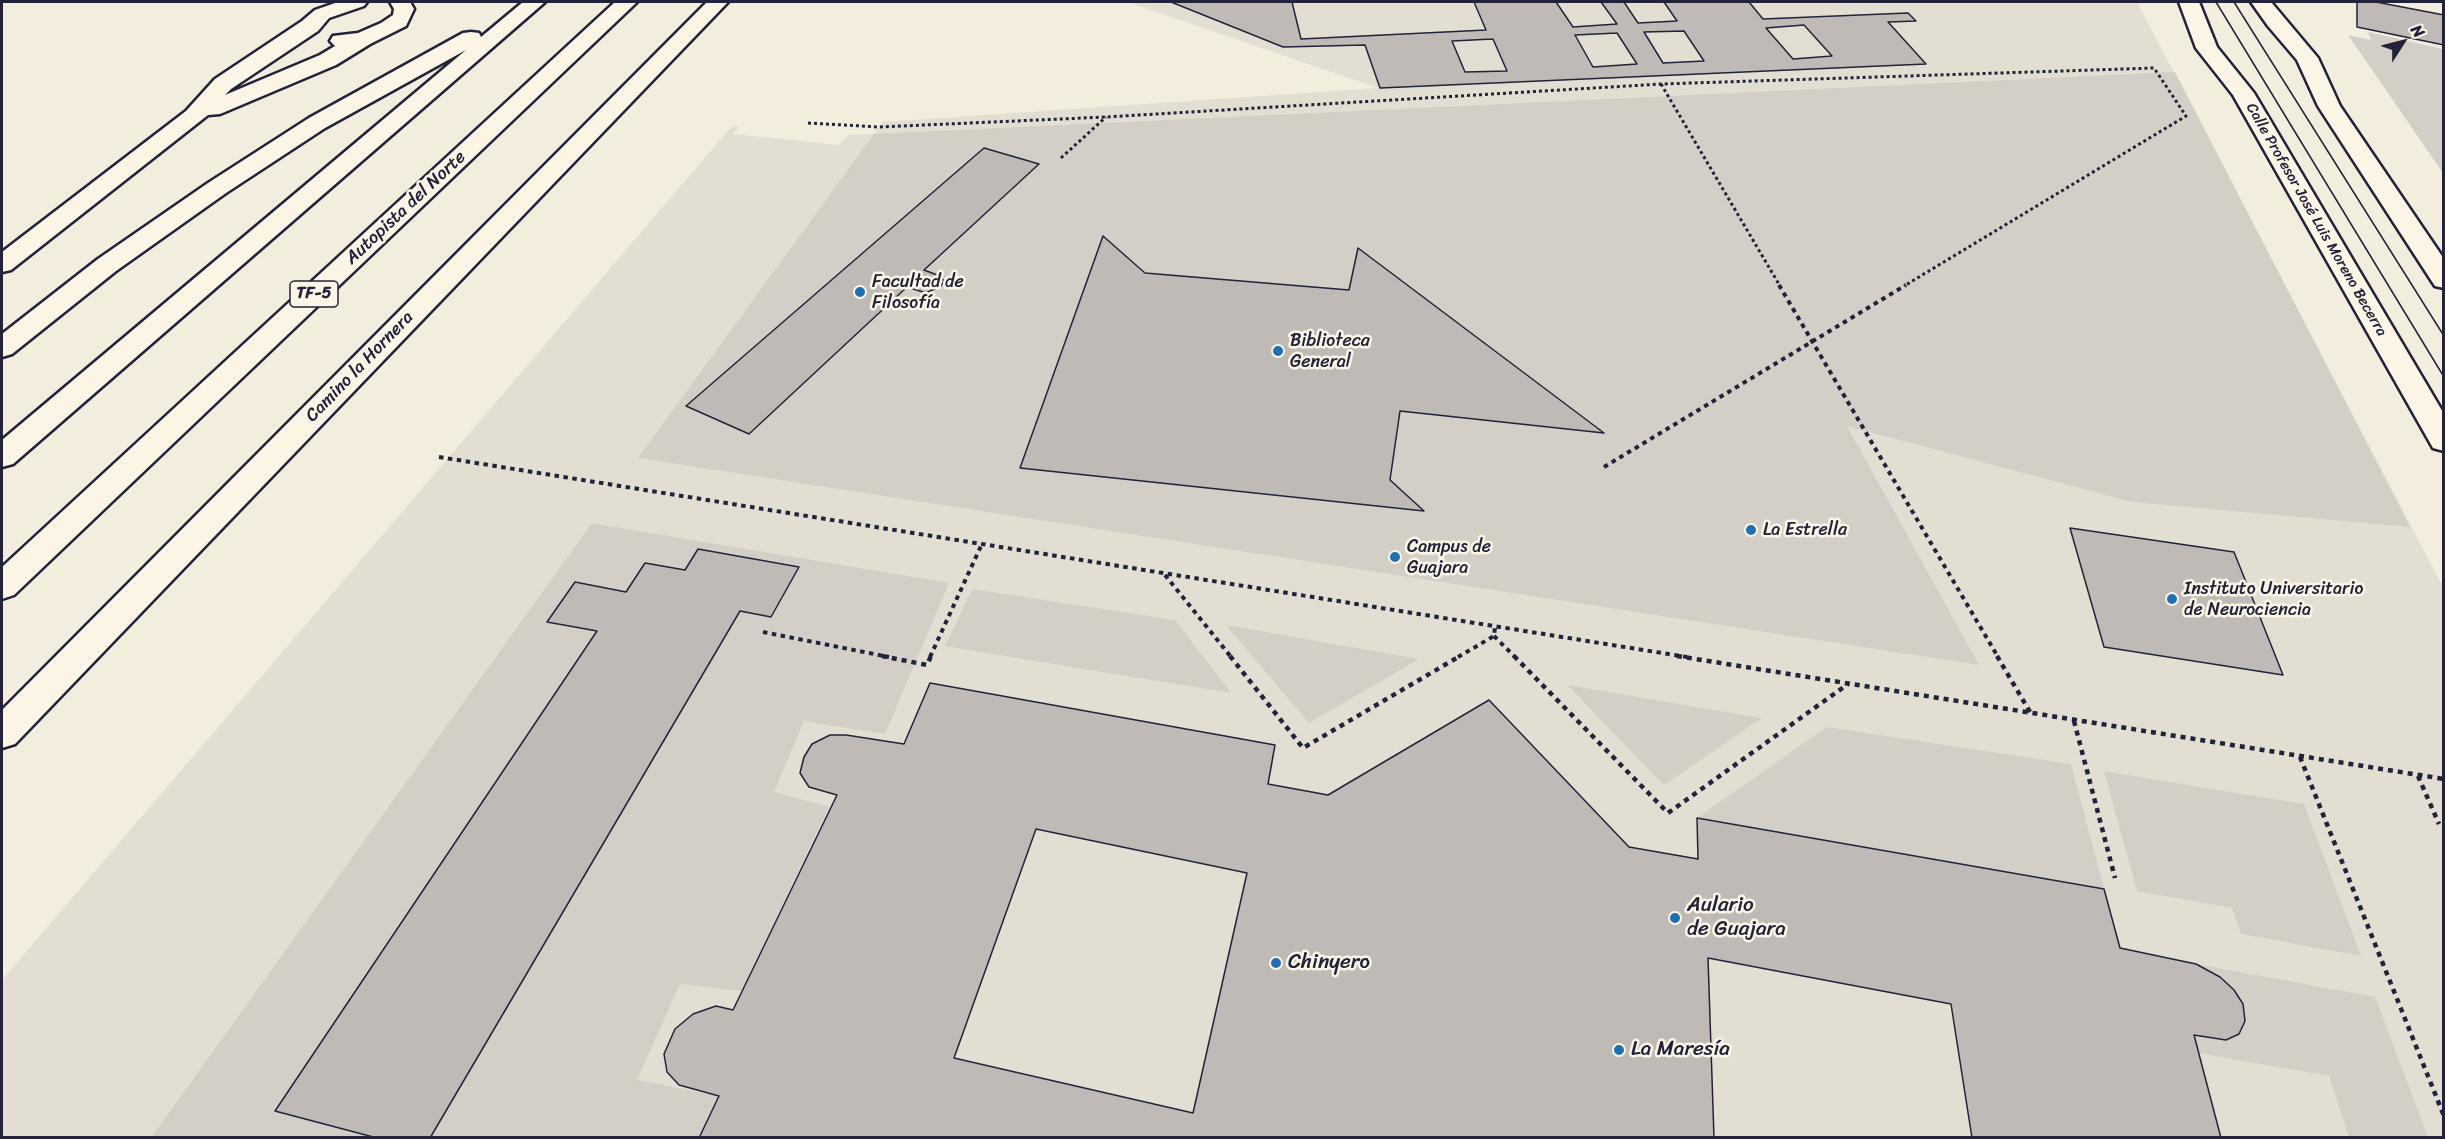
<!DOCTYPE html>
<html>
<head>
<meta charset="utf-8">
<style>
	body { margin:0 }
	#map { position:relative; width:2445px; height:1139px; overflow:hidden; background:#f3edde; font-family:Sriracha,sans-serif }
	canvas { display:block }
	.frame { position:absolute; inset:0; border:3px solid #22223b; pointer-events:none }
	.north { position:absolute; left:2373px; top:12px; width:60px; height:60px; -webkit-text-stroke:4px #fcf5e5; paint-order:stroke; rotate:54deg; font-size:16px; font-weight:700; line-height:24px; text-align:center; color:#22223b }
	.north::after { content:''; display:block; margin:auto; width:21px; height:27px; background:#22223b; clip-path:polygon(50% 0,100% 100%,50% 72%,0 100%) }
</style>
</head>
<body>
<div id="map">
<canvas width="2445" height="1139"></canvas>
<div class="frame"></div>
<div class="north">N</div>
</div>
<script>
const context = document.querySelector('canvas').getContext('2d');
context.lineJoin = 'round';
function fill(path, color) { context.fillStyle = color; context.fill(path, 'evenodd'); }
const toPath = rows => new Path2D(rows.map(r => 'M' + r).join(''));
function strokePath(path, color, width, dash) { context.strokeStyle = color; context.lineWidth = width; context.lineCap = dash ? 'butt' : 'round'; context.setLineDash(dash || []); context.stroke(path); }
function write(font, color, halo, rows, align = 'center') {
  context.font = font + ' Sriracha,sans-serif'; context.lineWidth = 5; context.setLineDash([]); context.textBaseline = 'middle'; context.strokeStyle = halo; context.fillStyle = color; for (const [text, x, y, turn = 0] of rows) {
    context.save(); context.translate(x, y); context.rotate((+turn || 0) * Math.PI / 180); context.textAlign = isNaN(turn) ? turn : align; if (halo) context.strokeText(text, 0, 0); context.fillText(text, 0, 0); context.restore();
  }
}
const built = toPath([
	[1128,2,2137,2,2443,587,2443,1137,2,1138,2,980,732,126,739,127,733,134,839,145,848,135,874,134,883,122,1378,88]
]);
const green = toPath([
	[2368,32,2443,49,2443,173,2348,35,2371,40],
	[2175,72,2410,527,2132,502,1847,426,1979,665,638,458,874,134],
	[984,148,1039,164,924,270,940,276,944,281,941,286,926,293,907,287,749,433,687,406],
	[1103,237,1145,273,1349,290,1358,248,1603,432,1400,411,1390,480,1020,468],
	[592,523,949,583,885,734,804,721,774,792,829,807,741,991,680,984,637,1080,719,1096,699,1137,151,1138],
	[972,589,1175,620,1231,693,945,646],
	[1226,625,1419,659,1309,723],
	[1567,685,1762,718,1664,785],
	[1827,727,2071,764,2104,889,1697,818],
	[2104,771,2304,804,2361,956,2241,934,2232,908,2137,891],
	[2196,964,2375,997,2428,1137,2349,1137,2329,1076,2199,1053,2194,1035,2226,1040,2239,1034,2245,1021,2243,1004,2234,990,2220,976]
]);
const building = toPath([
	[1171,2,1292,2,1301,39,1486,30,1474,2,1556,2,1573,27,1617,24,1601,2,1624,2,1638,23,1677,21,1664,2,1749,2,1763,19,1908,13,1916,21,1888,22,1926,64,1380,88,1365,45,1283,47,1171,2],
	[1804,25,1832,56,1793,59,1766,28,1804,25],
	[1684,31,1704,61,1663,63,1644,32,1684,31],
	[1617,33,1637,64,1593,67,1575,35,1617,33],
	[1493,39,1507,71,1465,72,1452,41,1493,39],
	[2357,2,2376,2,2444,15,2444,45,2357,27,2357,2],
	[984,148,1039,164,924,270,940,276,944,281,941,286,926,293,907,287,749,434,686,406,984,148],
	[1103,236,1145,273,1349,290,1358,248,1604,433,1400,411,1390,480,1424,511,1020,468,1103,236],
	[2070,528,2234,552,2283,675,2104,647,2070,528],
	[698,549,799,567,771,617,740,611,430,1138,377,1138,275,1111,597,631,547,622,575,582,626,592,645,563,685,570,698,549],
	[930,683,1275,745,1268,784,1328,795,1489,700,1629,847,1698,859,1697,818,2104,889,2120,948,2196,964,2220,977,2234,990,2243,1004,2245,1021,2239,1034,2226,1040,2194,1035,2221,1138,1972,1138,1951,1004,1708,958,1714,1138,699,1138,719,1096,679,1085,667,1072,664,1054,675,1029,693,1014,716,1006,733,1010,837,795,809,787,800,773,804,757,812,744,830,735,846,735,904,744,930,683],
	[1036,829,1247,873,1193,1113,954,1058,1036,829]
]);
const pathFar2 = toPath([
	[1661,84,1780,286],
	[808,123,879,127,1106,117,1661,84,2154,68,2186,116,1904,286],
	[1061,158,1106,117]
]);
const pathFar1 = toPath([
	[1779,285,1998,657],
	[439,457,1687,657],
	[1604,467,1906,285],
	[1165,575,1231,657],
	[763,632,889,657],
	[1494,636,1515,657],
	[930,657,981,546],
	[1458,657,1494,636,1495,627]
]);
const path = toPath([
	[882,656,927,665,931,656],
	[1230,656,1303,748,1460,656],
	[1514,656,1668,813,1848,684],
	[1677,656,2444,779],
	[1997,656,2030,712],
	[2074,721,2115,878],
	[2300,757,2444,1116],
	[2418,776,2439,824]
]);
const secondary = toPath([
	[338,2,367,2,364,6,329,18,318,31,231,89,225,95,320,55,335,46,330,41,333,36,358,33,381,23,393,15,394,9,390,2,410,2,414,9,406,26,370,44,336,65,220,114,208,115,11,270,2,272,2,252,186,111,215,79,302,21,315,10,338,2],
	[707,2,728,2,15,744,2,748,2,710,707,2],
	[2179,2,2199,2,2217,47,2254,93,2444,414,2444,451,2433,448,2233,95,2196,48,2179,2],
	[2251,2,2271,2,2318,58,2340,106,2444,259,2444,288,2435,286,2431,280,2318,106,2297,60,2268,26,2251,2]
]);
const highway = toPath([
	[523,2,545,2,13,464,2,467,2,440,466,50,325,128,226,193,116,271,12,354,2,357,2,334,98,259,208,183,309,118,463,33,471,32,479,33,481,37,523,2],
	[615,2,637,2,14,595,2,599,2,567,615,2]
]);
const tram = toPath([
	[2216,2,2444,377],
	[2234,2,2444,336]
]);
const markers = [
	[860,292,6,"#1f6fb2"],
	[1278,351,6,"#1f6fb2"],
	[1751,530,6,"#1f6fb2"],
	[1395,557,6,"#1f6fb2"],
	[2172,599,6,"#1f6fb2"],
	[1675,918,6,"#1f6fb2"],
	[1276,963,6,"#1f6fb2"],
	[1619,1050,6,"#1f6fb2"]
];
const farStreetnames = [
	["Calle Profesor José Luis Moreno Becerra",2316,220,60]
];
const shields = [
	[314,294,48]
];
const shieldNames = [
	["TF-5",314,294]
];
const streetNames = [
	["Autopista del Norte",406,208,-43],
	["Camino la Hornera",360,367,-46]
];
const poiNames = [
	["Facultad de",872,282],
	["Filosofía",872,303],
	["Biblioteca",1290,341],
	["General",1290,362],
	["La Estrella",1763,530],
	["Campus de",1407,547],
	["Guajara",1407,568],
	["Instituto Universitario",2184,589],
	["de Neurociencia",2184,610]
];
const nearPoinames = [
	["Aulario",1687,906],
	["de Guajara",1687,930],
	["Chinyero",1288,963],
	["La Maresía",1631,1050]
];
fill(built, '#e3ded2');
fill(green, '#d4cfc6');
fill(building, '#bfbab6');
strokePath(building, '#22223b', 1.5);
strokePath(secondary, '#22223b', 5);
strokePath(highway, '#22223b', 5);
strokePath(pathFar2, '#22223b', 3, [3, 3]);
strokePath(pathFar1, '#22223b', 4, [4.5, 4.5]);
strokePath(path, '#22223b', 4.5, [5, 5]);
fill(secondary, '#fcf5e5');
fill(highway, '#fcf5e5');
strokePath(tram, '#22223b', 1.5);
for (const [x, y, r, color] of markers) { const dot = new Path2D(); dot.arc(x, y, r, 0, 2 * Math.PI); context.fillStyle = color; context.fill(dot); strokePath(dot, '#fcf5e5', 2); }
write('15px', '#22223b', '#fcf5e5', farStreetnames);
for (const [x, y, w] of shields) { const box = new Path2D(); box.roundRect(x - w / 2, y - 13, w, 26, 4.5); context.fillStyle = '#fcf5e5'; context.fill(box); strokePath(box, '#22223b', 1.5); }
write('bold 16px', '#22223b', null, shieldNames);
write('18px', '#22223b', '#fcf5e5', streetNames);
write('18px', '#22223b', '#fcf5e5', poiNames, 'left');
write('21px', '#22223b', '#fcf5e5', nearPoinames, 'left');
</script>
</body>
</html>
